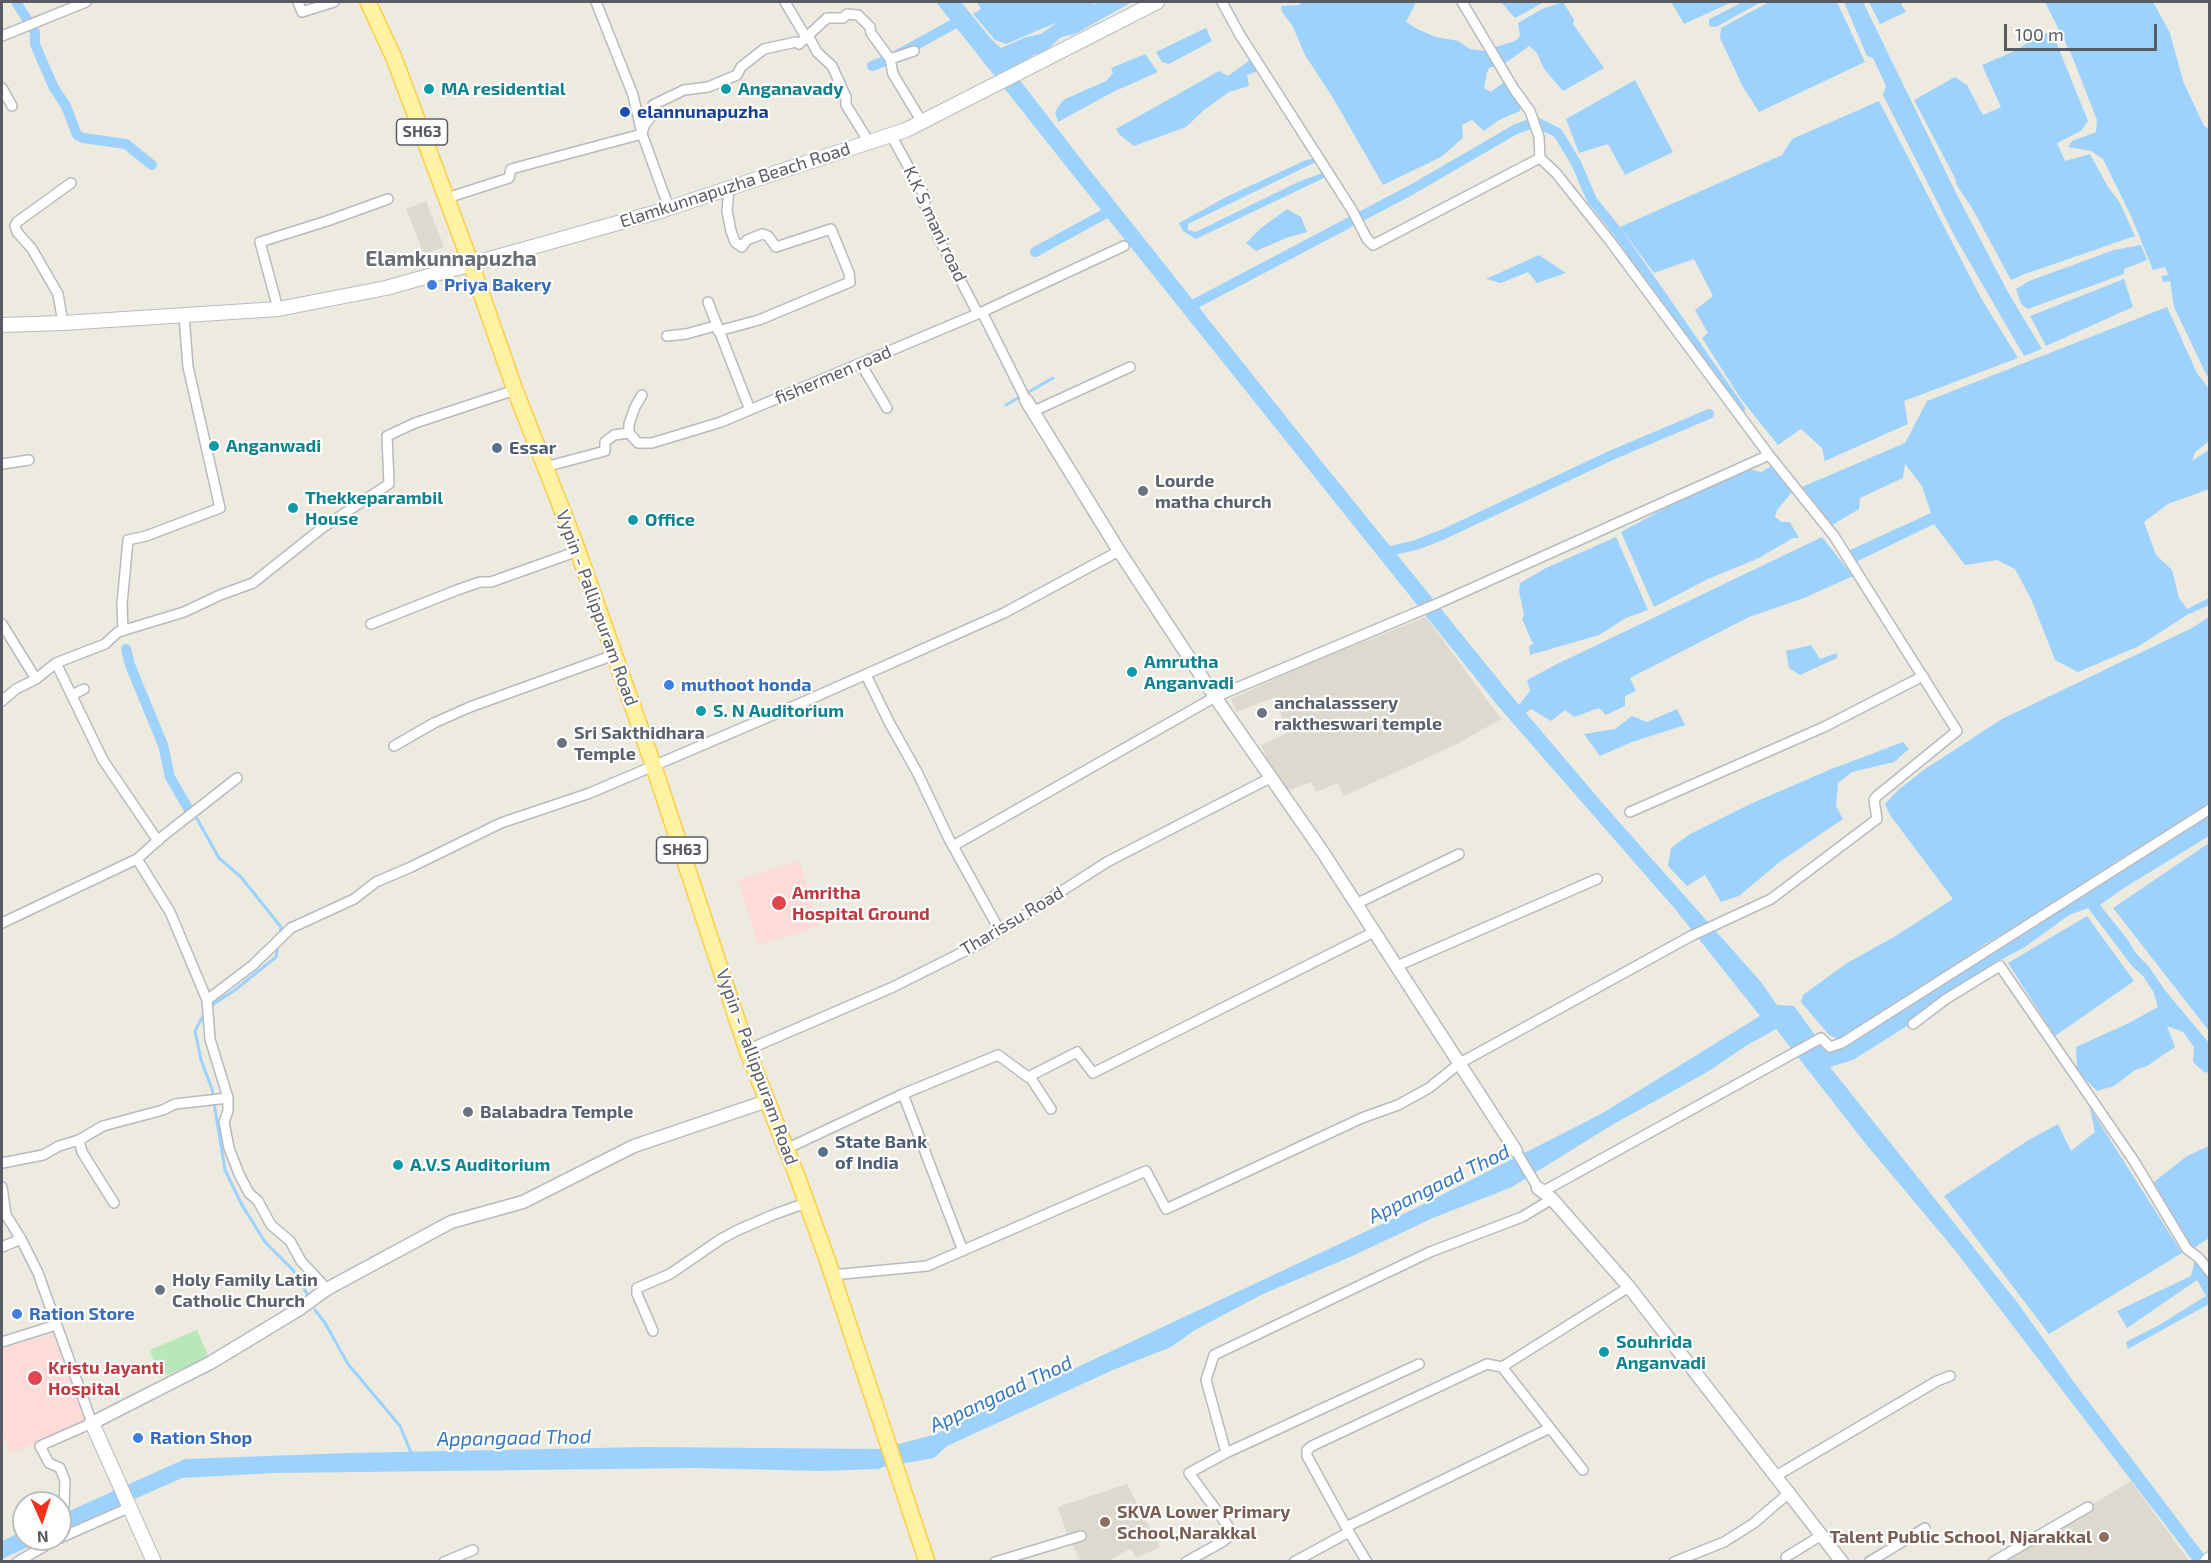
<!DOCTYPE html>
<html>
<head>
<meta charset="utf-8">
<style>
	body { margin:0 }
	#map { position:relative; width:2211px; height:1563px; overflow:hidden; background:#edeadf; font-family:"Exo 2",sans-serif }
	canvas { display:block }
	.frame { position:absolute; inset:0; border:3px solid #585c62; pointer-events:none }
	.north { position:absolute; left:12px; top:1491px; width:60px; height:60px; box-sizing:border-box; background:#fff; border:2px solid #bcbec0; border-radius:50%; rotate:177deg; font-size:16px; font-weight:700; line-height:24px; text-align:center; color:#585c62 }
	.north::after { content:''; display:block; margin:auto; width:21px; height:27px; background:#f7301a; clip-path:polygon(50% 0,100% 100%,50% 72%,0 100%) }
	.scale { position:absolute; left:2004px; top:24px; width:153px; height:27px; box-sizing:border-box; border:3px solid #585c62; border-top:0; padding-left:8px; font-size:18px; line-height:21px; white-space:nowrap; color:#585c62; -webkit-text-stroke:4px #fff; paint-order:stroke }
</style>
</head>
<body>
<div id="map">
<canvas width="2211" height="1563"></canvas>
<div class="frame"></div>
<div class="north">N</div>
<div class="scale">100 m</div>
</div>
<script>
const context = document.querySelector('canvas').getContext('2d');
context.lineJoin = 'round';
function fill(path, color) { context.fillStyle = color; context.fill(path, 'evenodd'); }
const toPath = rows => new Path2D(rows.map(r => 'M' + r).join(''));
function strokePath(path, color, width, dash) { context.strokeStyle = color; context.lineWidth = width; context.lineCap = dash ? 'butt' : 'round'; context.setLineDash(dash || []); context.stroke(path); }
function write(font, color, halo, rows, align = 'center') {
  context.font = font + ' "Exo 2",sans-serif'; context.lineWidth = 4.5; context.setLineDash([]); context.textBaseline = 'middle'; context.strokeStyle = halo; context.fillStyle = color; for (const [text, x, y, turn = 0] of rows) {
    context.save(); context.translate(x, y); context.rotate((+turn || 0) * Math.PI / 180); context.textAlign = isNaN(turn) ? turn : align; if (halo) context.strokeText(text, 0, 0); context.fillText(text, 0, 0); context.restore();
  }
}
const education = toPath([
	[426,201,444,247,424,254,406,209],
	[1426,617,1501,719,1457,744,1344,796,1338,783,1316,792,1311,782,1285,792,1276,778,1261,745,1287,733,1275,697,1236,712,1231,699,1308,664],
	[2131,1481,2189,1561,1996,1562],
	[1127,1484,1160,1547,1137,1558,1130,1549,1108,1561,1081,1561,1068,1537,1058,1507]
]);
const medical = toPath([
	[799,861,819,926,758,945,738,880],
	[53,1334,86,1424,9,1454,2,1432,2,1348]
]);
const green = toPath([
	[197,1330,209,1358,159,1378,150,1350]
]);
const water = toPath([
	[936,2,961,2,992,40,1001,48,1026,37,1041,34,1058,22,1006,44,995,40,973,14,981,9,977,2,1097,2,1092,5,1100,2,1132,2,1075,34,1061,37,1049,48,1040,54,1035,54,1012,70,1084,163,1326,467,1519,705,1530,691,1527,680,1557,664,1822,537,1853,576,1804,598,1749,617,1630,678,1636,691,1625,696,1625,706,1606,715,1599,708,1574,717,1565,710,1551,721,1531,709,1526,713,1605,806,1761,982,1777,1005,1794,1006,1828,1053,1903,1007,2209,812,2209,836,2124,888,2100,905,2128,940,2135,952,2150,968,2164,989,2209,1043,2209,1073,2204,1072,2193,1062,2194,1047,2183,1032,2167,1026,2175,1047,2147,1066,2135,1070,2114,1086,2097,1091,2077,1071,2076,1047,2129,1023,2158,1007,2153,991,2143,976,2132,966,2088,908,2069,915,2025,947,1991,965,1921,1012,1907,1026,1853,1060,1830,1067,2017,1302,2076,1385,2209,1561,2193,1561,1954,1249,1865,1143,1776,1029,1744,1047,1709,1071,1612,1125,1512,1187,1433,1218,1350,1257,1263,1294,1195,1330,1171,1347,1113,1370,947,1446,934,1458,883,1467,879,1469,820,1471,694,1468,274,1473,182,1478,60,1532,60,1515,185,1459,350,1453,646,1447,880,1449,933,1435,1418,1207,1601,1114,1760,1016,1675,909,1498,706,1069,170],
	[1299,2,1416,2,1406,22,1417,29,1436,37,1458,41,1470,49,1483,51,1515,41,1520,36,1518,23,1542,9,1563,2,1574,20,1573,24,1604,68,1563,91,1544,69,1537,53,1529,46,1500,67,1490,67,1487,72,1484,88,1491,92,1510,77,1522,103,1520,111,1499,120,1484,131,1472,120,1462,125,1463,138,1441,157,1383,185,1333,98,1305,55,1292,25,1282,12,1281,6,1300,5],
	[1501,2,1544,2,1515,18],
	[1671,2,1732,2,1684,24],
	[1743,2,1761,2,1716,27,1709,26,1709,19],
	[1769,2,1837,2,1865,62,1759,112,1743,87,1720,38,1721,28],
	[1844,2,1863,2,1958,197,2009,294,2042,349,2024,356,1955,237,1883,95,1886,86,1873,58,1867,56],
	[1869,2,1904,2,1901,4,1906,12,1880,24],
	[2045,2,2153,2,2170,33,2183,81,2204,126,2209,129,2210,375,2207,376,2174,307,2170,281,2163,282,2161,276,2168,275,2165,267,2153,270,2131,216,2103,159,2091,151,2068,147,2072,141,2096,132,2097,120,2072,56],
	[1206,28,1212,41,1169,64,1162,62,1156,52],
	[2052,32,2088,121,2081,131,2057,143,2065,161,2090,154,2108,187,2119,201,2135,236,2022,275,2011,280,1972,208,1956,184,1956,180,1914,100,1955,77,1967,85,1983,115,2001,107,1982,65,2017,50,2039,35],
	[1145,54,1158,72,1113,92,1058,122,1055,112,1063,100,1106,81,1113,73,1111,68],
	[1250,60,1258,71,1247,75,1249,86,1229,92,1204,110,1186,127,1134,146,1120,135,1116,129,1219,71,1228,76],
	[1635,80,1673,152,1625,175,1608,144,1579,153,1566,119],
	[1879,101,1981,298,2018,358,1904,401,1908,424,1825,461,1822,448,1801,429,1778,445,1741,399,1702,338,1708,333,1695,310,1713,296,1694,259,1654,273,1620,227,1782,155,1792,139],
	[1317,158,1318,161,1188,224,1188,230,1196,232,1298,182,1325,172,1328,176,1196,239,1183,231,1179,223,1226,197,1306,160],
	[1287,209,1301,217,1307,232,1286,238,1256,251,1246,243,1261,228],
	[2141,245,2147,260,2124,269,2124,274,2028,309,2021,304,2016,289,2029,281,2114,250],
	[1539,255,1566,273,1537,283,1528,272,1501,283,1486,279],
	[2124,279,2133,307,2046,346,2030,316],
	[2167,307,2197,373,2209,389,2209,441,2195,452,2192,461,2209,450,2209,489,2168,504,2144,522,2156,555,2172,570,2179,598,2187,609,2209,598,2209,605,2187,615,2139,646,2078,672,2055,660,2032,601,2015,569,1997,560,1965,565,1934,524,1856,562,1850,550,1931,513,1922,486,1905,464,1903,478,1860,498,1859,509,1832,525,1802,487,1905,443,1927,401],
	[1773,465,1793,491,1777,510,1775,517,1782,522,1790,522,1799,538,1793,538,1759,558,1708,579,1654,607,1621,532,1669,506,1750,469,1761,472],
	[1616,537,1648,610,1626,618,1599,635,1530,655,1529,646,1533,644,1522,619,1524,615,1519,591,1520,583,1546,568],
	[2209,617,2209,804,2114,863,2063,901,1985,944,1925,987,1847,1035,1838,1039,1829,1035,1801,1002,1803,995,1847,963,1894,937,1953,899,1890,815,1885,804,1897,791,1925,769,2002,719,2192,628],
	[1811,645,1820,659,1837,653,1837,658,1800,675,1789,668,1786,651],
	[1677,709,1685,725,1632,742,1600,756,1584,734,1615,729,1632,716,1647,722],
	[1903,742,1909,749,1894,762,1852,772,1838,783,1836,806,1843,819,1781,861,1739,896,1721,902,1705,875,1687,886,1668,866,1671,848,1690,834,1748,805,1829,770],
	[2209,843,2209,1031,2113,908],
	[2087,916,2134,981,2055,1036,2008,963],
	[2090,1108,2182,1253,2049,1334,1944,1196,2027,1141,2058,1124,2071,1151,2095,1132],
	[2209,1146,2209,1238,2191,1250,2159,1195,2154,1182,2187,1156],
	[2195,1260,2209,1279,2209,1304,2128,1349,2126,1342,2159,1325,2206,1296,2197,1280,2127,1328,2117,1311,2191,1276],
	[24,1531,24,1539,45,1539,2,1559,2,1541]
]);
const stream = toPath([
	[1006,405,1053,378],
	[196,817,219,858,241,877,281,927,280,935],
	[212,1005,235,990,276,957,278,945],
	[203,1016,195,1031,201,1060,212,1089,213,1096],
	[214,1103,225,1170,242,1205,265,1242,293,1270,309,1297],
	[315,1310,325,1323,348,1364,400,1426,412,1455]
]);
const canal = toPath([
	[16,2,35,32,35,44,40,56,54,88,66,106,77,135,83,138,126,144,152,165],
	[872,66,890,59,961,20],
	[1035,252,1110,211],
	[1187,308,1411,190,1516,129,1536,122,1558,133,1576,163,1592,200,1616,230,1740,409],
	[1387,559,1390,551,1416,545,1444,534,1612,455,1709,414],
	[126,649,130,665,163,745,170,777,189,810]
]);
const minor = toPath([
	[298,2,302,12,334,2],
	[596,2,633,95,642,134,669,208],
	[785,2,807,39],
	[1462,2,1514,89,1530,111,1539,137,1540,158],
	[2,36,86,2],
	[809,37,817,52,832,66,846,97,846,105,869,142],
	[914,51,890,59,893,74,922,122],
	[2,88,12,106],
	[891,135,926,199,924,203,938,237,978,314],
	[447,198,509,178,511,169,642,134,644,126,653,114,653,105,684,90,708,87,737,75,741,67,764,49,796,42,799,44,827,18,843,18,847,14,858,15,870,27,871,33,890,59],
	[708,302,750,410],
	[278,309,260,242,327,221,388,199],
	[982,312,1026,400],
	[63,323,58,294,32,249,17,232,15,226,17,222,71,183],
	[718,331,759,320,850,282,849,273,831,229,776,247,768,236,762,234,747,240,742,247,735,242,731,231,727,211,729,189],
	[667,336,686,334,715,326],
	[861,364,887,408],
	[1034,411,1130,367],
	[629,433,629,424,635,407,642,395],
	[2,464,29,460],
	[545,467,605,451,605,442,614,435,629,433,638,443,652,443,721,422,982,312,1124,246],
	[2,624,36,679],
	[371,624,457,590,480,582,491,582,578,551],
	[123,631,122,604,128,540,146,536,220,508,188,367,184,315],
	[56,663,103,760,158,841],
	[866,675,889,722,917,772,949,839,1000,931],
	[72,695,84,689],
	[2,701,16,689,36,679,56,663,105,644,118,632,184,612,220,595,253,583,322,528,389,484,387,436,415,423,515,390],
	[394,746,434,723,470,707,614,655],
	[1630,812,1824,727,1923,676],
	[953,846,1215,697,1439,603,1769,455,1610,241,1556,173,1540,158,1373,245,1367,239,1352,210,1240,35,1222,2],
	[137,859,163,836,237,778],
	[1356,904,1459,854],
	[2,923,137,859,170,912,207,1000],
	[1397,966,1597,879],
	[1913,1024,1946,999,2000,966,2134,1161,2187,1249,2199,1258,2210,1272],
	[747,1050,893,987,981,943,1107,862,1270,778],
	[1028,1077,1030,1077,1051,1109],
	[903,1094,963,1251],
	[228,1098,210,1039,207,1000,253,965,291,928,354,899,376,882,411,867,501,823,590,793,808,700,1004,613,1119,551],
	[786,1149,903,1094,998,1055,1028,1077,1077,1052,1093,1073,1374,932],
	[1516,1151,1538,1188],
	[2,1163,43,1155,59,1146,79,1140],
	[2,1187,6,1215,21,1239,38,1273,92,1423,40,1446,49,1463,60,1468,65,1481,64,1506],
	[1542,1192,1821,1038,1830,1047,1842,1043,2210,809],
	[114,1203,82,1152,79,1140,103,1126,163,1110,175,1104,228,1098,228,1111,224,1122,229,1148,239,1174,249,1193,258,1201,271,1225,290,1241,301,1261,327,1289],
	[2,1247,21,1239],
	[832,1275,927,1266,1146,1171,1166,1209,1362,1118,1398,1105,1429,1088,1460,1063,1691,936,1771,899,1877,819,1874,800,1877,796,1957,731,1834,536,1769,455],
	[653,1331,637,1294,637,1288,670,1274,721,1239,738,1230,775,1214,806,1203],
	[2,1342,56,1325],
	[1502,1367,1487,1364,1312,1446,1307,1450,1307,1456,1346,1527,1550,1428],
	[1226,1453,1419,1364],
	[1583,1470,1502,1367,1629,1287],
	[1776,1476,1937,1381,1950,1376],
	[1347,1529,1367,1562],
	[60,1538,126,1509,128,1502],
	[1786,1557,1820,1536],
	[17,1562,57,1539],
	[444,1562,473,1550],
	[995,1562,1081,1536],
	[1186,1562,1222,1542,1233,1533,1189,1473,1226,1453,1206,1380,1214,1355,1430,1252,1522,1217,1552,1199],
	[1294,1562,1349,1532],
	[1674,1562,1724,1542,1754,1523,1790,1492],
	[1869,1562,1925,1528],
	[1993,1562,2088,1507]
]);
const tertiary = toPath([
	[1026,400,1119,551,1215,697,1322,851,1516,1151],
	[1538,1188,1552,1199,1629,1287,1842,1562],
	[92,1423,210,1363,301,1308,327,1289,451,1222,523,1202,634,1146,767,1101]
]);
const secondary = toPath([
	[2,325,63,323,278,309,386,288,657,212,906,130,1157,2],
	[92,1423,154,1562],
	[2207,1562,2210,1559]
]);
const primary = toPath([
	[368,2,394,58,471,264,515,390,575,543,654,767,747,1050,797,1176,827,1259,927,1562]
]);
const markers = [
	[429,89,6,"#0f9aa8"],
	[726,89,6,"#0f9aa8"],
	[625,112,6,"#1a4fb4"],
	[432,285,6,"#3f7fe0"],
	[214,446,6,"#0f9aa8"],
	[497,448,6,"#5c6f8a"],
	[1143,491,6,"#6b7280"],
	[293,508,6,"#0f9aa8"],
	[633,520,6,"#0f9aa8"],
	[1132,672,6,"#0f9aa8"],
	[669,685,6,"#3f7fe0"],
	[701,711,6,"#0f9aa8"],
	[1262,713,6,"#6b7280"],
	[562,743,6,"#6b7280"],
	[779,903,8,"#e0444e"],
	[468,1112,6,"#6b7280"],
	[823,1152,6,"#5c6f8a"],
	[398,1165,6,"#0f9aa8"],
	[160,1290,6,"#6b7280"],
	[17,1314,6,"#3f7fe0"],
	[1604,1352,6,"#0f9aa8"],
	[35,1378,8,"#e0444e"],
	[138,1438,6,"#3f7fe0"],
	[1105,1522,6,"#8d6e63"],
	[2104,1537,6,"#8d6e63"]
];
const shields = [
	[422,132,51],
	[682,850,51]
];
const shieldNames = [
	["SH63",422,132],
	["SH63",682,850]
];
const cultureNames = [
	["MA residential",441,89],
	["Anganavady",738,89],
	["Anganwadi",226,446],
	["Thekkeparambil",305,498],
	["House",305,519],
	["Office",645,520],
	["Amrutha",1144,662],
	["Anganvadi",1144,683],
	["S. N Auditorium",713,711],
	["A.V.S Auditorium",410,1165],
	["Souhrida",1616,1342],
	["Anganvadi",1616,1363]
];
const transitNames = [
	["elannunapuzha",637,112]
];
const streetNames = [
	["Elamkunnapuzha Beach Road",735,185,-18],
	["K.K S mani road",935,224,65],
	["fishermen road",833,375,-23],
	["Vypin - Pallippuram Road",597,608,70],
	["Tharissu Road",1012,921,-31],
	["Vypin - Pallippuram Road",757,1067,70]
];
const shopNames = [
	["Priya Bakery",444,285],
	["muthoot honda",681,685],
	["Ration Store",29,1314],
	["Ration Shop",150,1438]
];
const serviceNames = [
	["Essar",509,448],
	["State Bank",835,1142],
	["of India",835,1163]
];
const worshipNames = [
	["Lourde",1155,481],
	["matha church",1155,502],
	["anchalasssery",1274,703],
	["raktheswari temple",1274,724],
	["Sri Sakthidhara",574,733],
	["Temple",574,754],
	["Balabadra Temple",480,1112],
	["Holy Family Latin",172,1280],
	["Catholic Church",172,1301]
];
const healthNames = [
	["Amritha",792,893],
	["Hospital Ground",792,914],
	["Kristu Jayanti",48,1368],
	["Hospital",48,1389]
];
const educationNames = [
	["SKVA Lower Primary",1117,1512],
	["School,Narakkal",1117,1533],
	["Talent Public School, Njarakkal",2092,1537,"right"]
];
const waterNames = [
	["Appangaad Thod",1439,1184,-26],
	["Appangaad Thod",1001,1394,-25],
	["Appangaad Thod",514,1438,-1]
];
const quarterNames = [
	["Elamkunnapuzha",451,259]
];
fill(education, '#dcd9ce');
fill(medical, '#fddcd8');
fill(green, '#b8e7b9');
fill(water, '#9dd2ff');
strokePath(stream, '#9dd2ff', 3);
strokePath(canal, '#9dd2ff', 10);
strokePath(minor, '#b7bac0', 12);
strokePath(tertiary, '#b7bac0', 15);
strokePath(secondary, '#b8bcc3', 16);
strokePath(primary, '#fdcd48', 18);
strokePath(minor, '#fff', 9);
strokePath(tertiary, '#fff', 12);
strokePath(secondary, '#fff', 14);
strokePath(primary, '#fff2a2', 15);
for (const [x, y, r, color] of markers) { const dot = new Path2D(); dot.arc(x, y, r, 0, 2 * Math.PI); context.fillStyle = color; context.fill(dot); strokePath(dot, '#fff', 2); }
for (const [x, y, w] of shields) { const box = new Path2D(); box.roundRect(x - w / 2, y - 13, w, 26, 4.5); context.fillStyle = '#fff'; context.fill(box); strokePath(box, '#585c62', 1.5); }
write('bold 16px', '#585c62', null, shieldNames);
write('bold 18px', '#0d838f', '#fff', cultureNames, 'left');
write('bold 18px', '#164399', '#fff', transitNames, 'left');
write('18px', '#585c62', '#fff', streetNames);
write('bold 18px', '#366cbe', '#fff', shopNames, 'left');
write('bold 18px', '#4e5e75', '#fff', serviceNames, 'left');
write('bold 18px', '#5b616d', '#fff', worshipNames, 'left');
write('bold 18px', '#be3a42', '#fff', healthNames, 'left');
write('bold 18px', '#785e54', '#fff', educationNames, 'left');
write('italic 20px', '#3477c3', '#fff', waterNames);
write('bold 21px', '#696e74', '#fff', quarterNames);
</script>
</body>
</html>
